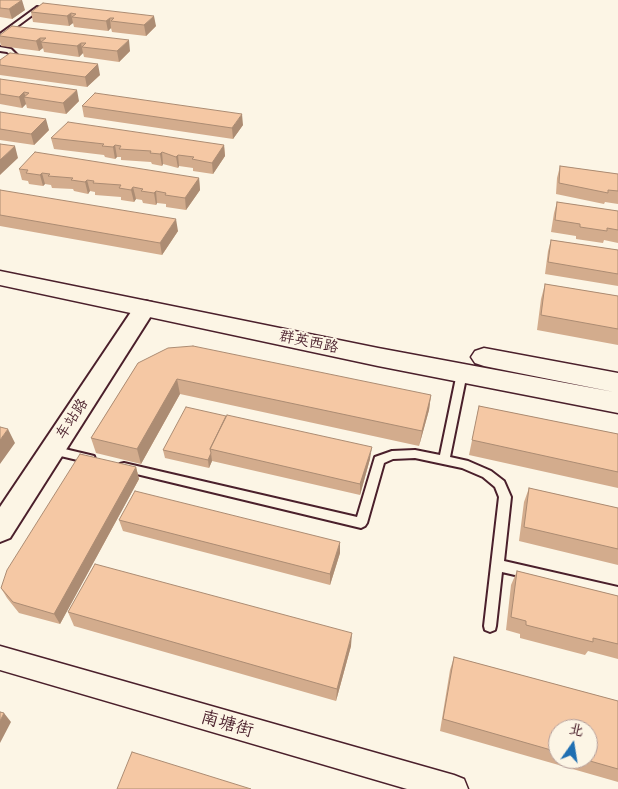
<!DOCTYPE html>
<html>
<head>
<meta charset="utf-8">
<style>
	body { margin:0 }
	#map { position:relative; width:618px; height:789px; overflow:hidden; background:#fcf5e5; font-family:"Comic Neue","LXGW WenKai TC",sans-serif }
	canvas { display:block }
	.north { position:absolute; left:548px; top:719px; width:50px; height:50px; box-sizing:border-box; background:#fcf5e5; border:1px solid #b59f9b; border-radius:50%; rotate:13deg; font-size:14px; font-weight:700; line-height:20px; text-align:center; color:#4a1f2b }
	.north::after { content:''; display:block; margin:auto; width:18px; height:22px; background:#1f6fb2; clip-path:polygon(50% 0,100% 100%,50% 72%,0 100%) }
</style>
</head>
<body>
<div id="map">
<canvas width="618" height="789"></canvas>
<div class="north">北</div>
</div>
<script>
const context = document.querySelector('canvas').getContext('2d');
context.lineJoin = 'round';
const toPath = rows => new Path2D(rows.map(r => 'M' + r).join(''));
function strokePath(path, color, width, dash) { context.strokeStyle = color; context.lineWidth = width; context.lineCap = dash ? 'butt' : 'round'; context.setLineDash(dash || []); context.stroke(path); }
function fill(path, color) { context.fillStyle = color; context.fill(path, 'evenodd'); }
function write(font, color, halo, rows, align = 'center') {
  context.font = font + ' "Comic Neue","LXGW WenKai TC",sans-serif'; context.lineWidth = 4; context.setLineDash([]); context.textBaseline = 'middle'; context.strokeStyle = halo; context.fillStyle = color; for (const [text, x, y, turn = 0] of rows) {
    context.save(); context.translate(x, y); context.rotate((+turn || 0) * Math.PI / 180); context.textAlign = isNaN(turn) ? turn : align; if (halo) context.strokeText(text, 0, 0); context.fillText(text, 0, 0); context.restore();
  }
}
const service = toPath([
	[37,7,42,8,0,39,0,34,37,7],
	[0,47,11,49,17,55,0,69,0,64,11,55,7,52,0,51,0,47],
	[462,370,467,373,450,457,468,461,491,471,504,481,511,497,504,561,618,587,618,599,502,572,496,626,495,630,490,632,485,630,484,626,499,497,495,487,483,477,462,468,415,458,393,459,384,463,367,523,365,526,361,528,124,471,120,470,119,467,120,464,124,463,357,517,375,457,392,451,415,450,440,455,457,373,462,370],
	[52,446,90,455,94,456,95,459,94,462,90,463,48,453,47,450,48,447,52,446]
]);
const minor = toPath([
	[0,646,454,775,464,779,468,789,407,789,0,670,0,646]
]);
const tertiary = toPath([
	[145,301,153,303,156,308,10,538,0,542,0,507,137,303,145,301]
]);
const secondary = toPath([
	[0,271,378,348,614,392,484,366,475,363,471,357,475,351,484,348,618,373,618,413,378,366,0,285,0,271]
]);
const wall = toPath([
	[0,0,25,10,12,19,0,17],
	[43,3,156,26,146,36,112,32,111,28,108,31,74,27,73,23,69,26,33,22,31,12],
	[12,26,130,51,119,62,84,57,83,53,79,57,44,52,43,48,39,51,1,46,0,42,0,35],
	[0,60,100,75,87,87,0,75],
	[0,79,79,101,66,114,27,108,26,104,22,108,0,104],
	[82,106,243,125,233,139,84,117],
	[0,112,49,130,34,145,0,140],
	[51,138,224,145,225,156,213,174,193,171,193,168,179,166,178,168,163,164,162,166,152,164,151,162,121,160,121,157,117,157,115,159,105,157,104,155,54,149],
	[560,166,618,174,618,204,605,202,604,204,556,194,557,178],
	[19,169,199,178,200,190,186,210,166,207,166,204,157,203,156,205,143,203,142,200,136,199,134,202,121,200,121,197,95,195,95,192,90,191,88,194,74,191,73,189,52,188,51,185,45,184,43,186,29,184,28,181,22,180],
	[0,190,178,231,162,255,0,226],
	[557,202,618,211,618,243,604,240,603,243,576,239,576,236,551,232,554,213],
	[551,240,618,250,618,286,545,274,548,251],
	[545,284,618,296,618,345,537,330,541,299],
	[138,363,431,395,429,410,419,446,180,394,141,464,96,453,91,438],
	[479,406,618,434,618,488,469,455],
	[226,416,370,459,360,495,212,461,209,468,165,458,163,450],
	[136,467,139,479,60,624,19,613,7,598,1,588],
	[529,488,618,508,618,565,519,541,524,502],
	[119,520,340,553,330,585,123,531],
	[517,571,618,596,618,659,588,651,585,655,520,638,520,634,506,630,511,585],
	[68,612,351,646,336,701,74,626],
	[454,657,618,701,618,782,440,731,450,670],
	[558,729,588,759,558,759]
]);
const shadedWall = toPath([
	[22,0,25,10,12,19,9,9],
	[71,13,73,23,69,26,67,16],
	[154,16,156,26,146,36,144,25],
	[110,18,111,28,108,31,106,21],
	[40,38,43,48,39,51,36,41],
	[129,40,130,51,119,62,117,51],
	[81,43,83,53,79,57,77,46],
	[98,64,100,75,87,87,85,77],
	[77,90,79,101,66,114,63,103],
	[24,92,26,98,24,97,26,104,22,108,19,97],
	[242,114,243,125,233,139,232,128],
	[46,119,49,130,34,145,31,134],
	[115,145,117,157,115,159,113,147],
	[224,145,225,156,213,174,212,163],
	[15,146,18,158,0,175,0,160],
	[162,152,163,164,162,166,160,154],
	[178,155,179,166,178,168,176,157],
	[42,173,45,184,43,186,40,175],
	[199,178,200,190,186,210,185,198],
	[87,180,90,191,88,194,85,182],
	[133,187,136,199,134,202,131,190],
	[156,191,157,203,156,205,154,193],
	[176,219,178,231,162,255,160,243],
	[177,379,180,394,141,464,137,449],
	[431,395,429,410,419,446,422,431],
	[8,429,15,443,0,464,0,440],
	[372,447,370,459,360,495,360,484],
	[211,453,212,461,209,468,208,460],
	[136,467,139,479,60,624,54,614],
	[340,542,340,553,330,585,330,574],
	[352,633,351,646,336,701,337,689],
	[4,713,11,722,0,743,0,721]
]);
const building = toPath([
	[0,0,22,0,9,9,0,8,0,0],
	[43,3,154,16,144,25,111,21,114,18,110,18,106,21,72,17,76,14,71,13,67,16,31,12,43,3],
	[12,26,129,40,117,51,82,47,86,43,81,43,77,46,41,42,46,38,40,38,36,41,0,36,0,35,12,26],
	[10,53,98,64,85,77,0,65,0,60,10,53],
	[0,79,77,90,63,103,24,97,29,93,24,92,19,97,0,94,0,79],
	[95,93,242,114,232,128,82,106,95,93],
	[0,112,46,119,31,134,0,129,0,112],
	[68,122,224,145,212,163,192,159,194,157,178,155,176,157,162,152,160,154,150,153,151,151,119,149,121,146,115,145,113,147,102,146,104,144,51,138,68,122],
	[0,144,15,146,0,160,0,144],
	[35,152,199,178,185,198,165,195,166,193,156,191,154,193,141,191,143,189,133,187,131,190,119,188,121,185,93,183,94,181,87,180,85,182,71,180,73,178,48,176,50,174,42,173,40,175,26,173,28,170,19,169,35,152],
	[560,166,618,174,618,191,608,190,608,193,559,183,560,166],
	[0,190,176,219,160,243,0,215,0,190],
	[557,202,618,211,618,230,607,228,607,231,580,227,580,224,555,220,557,202],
	[551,240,618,250,618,274,548,262,551,240],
	[545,284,618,296,618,329,541,315,545,284],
	[193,346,431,395,422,431,177,379,137,449,91,438,138,363,168,348,193,346],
	[479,406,618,434,618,472,472,440,479,406],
	[186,407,226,416,210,449,211,453,208,460,163,450,186,407],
	[227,415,372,447,360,484,210,449,227,415],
	[0,427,8,429,0,440,0,427],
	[80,454,136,467,54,614,13,602,1,588,7,570,80,454],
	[529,488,618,508,618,549,524,527,529,488],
	[135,491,340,542,330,574,119,520,135,491],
	[95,564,352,633,337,689,68,612,95,564],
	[517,571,618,596,618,644,593,638,593,642,526,625,526,621,511,617,517,571],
	[454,657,618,701,618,769,583,759,588,759,588,729,558,729,558,752,443,719,454,657],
	[0,712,4,713,0,721,0,712],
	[132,752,251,789,117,789,132,752]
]);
const streetNames = [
	["群英西路",309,342,12],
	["车站路",72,419,-57]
];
const nearStreetnames = [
	["南塘街",227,724,16]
];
strokePath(service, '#4a1f2b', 4);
strokePath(minor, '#4a1f2b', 3);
strokePath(tertiary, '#4a1f2b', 4);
strokePath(secondary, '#4a1f2b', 3);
fill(service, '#fcf5e5');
fill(minor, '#fcf5e5');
fill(tertiary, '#fcf5e5');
fill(secondary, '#fcf5e5');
fill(wall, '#d3ac8d');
fill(shadedWall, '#ac8c73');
fill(building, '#f5c8a4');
strokePath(building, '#ac8c73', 1);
write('15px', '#4a1f2b', '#fcf5e5', streetNames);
write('18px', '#4a1f2b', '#fcf5e5', nearStreetnames);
</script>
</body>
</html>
